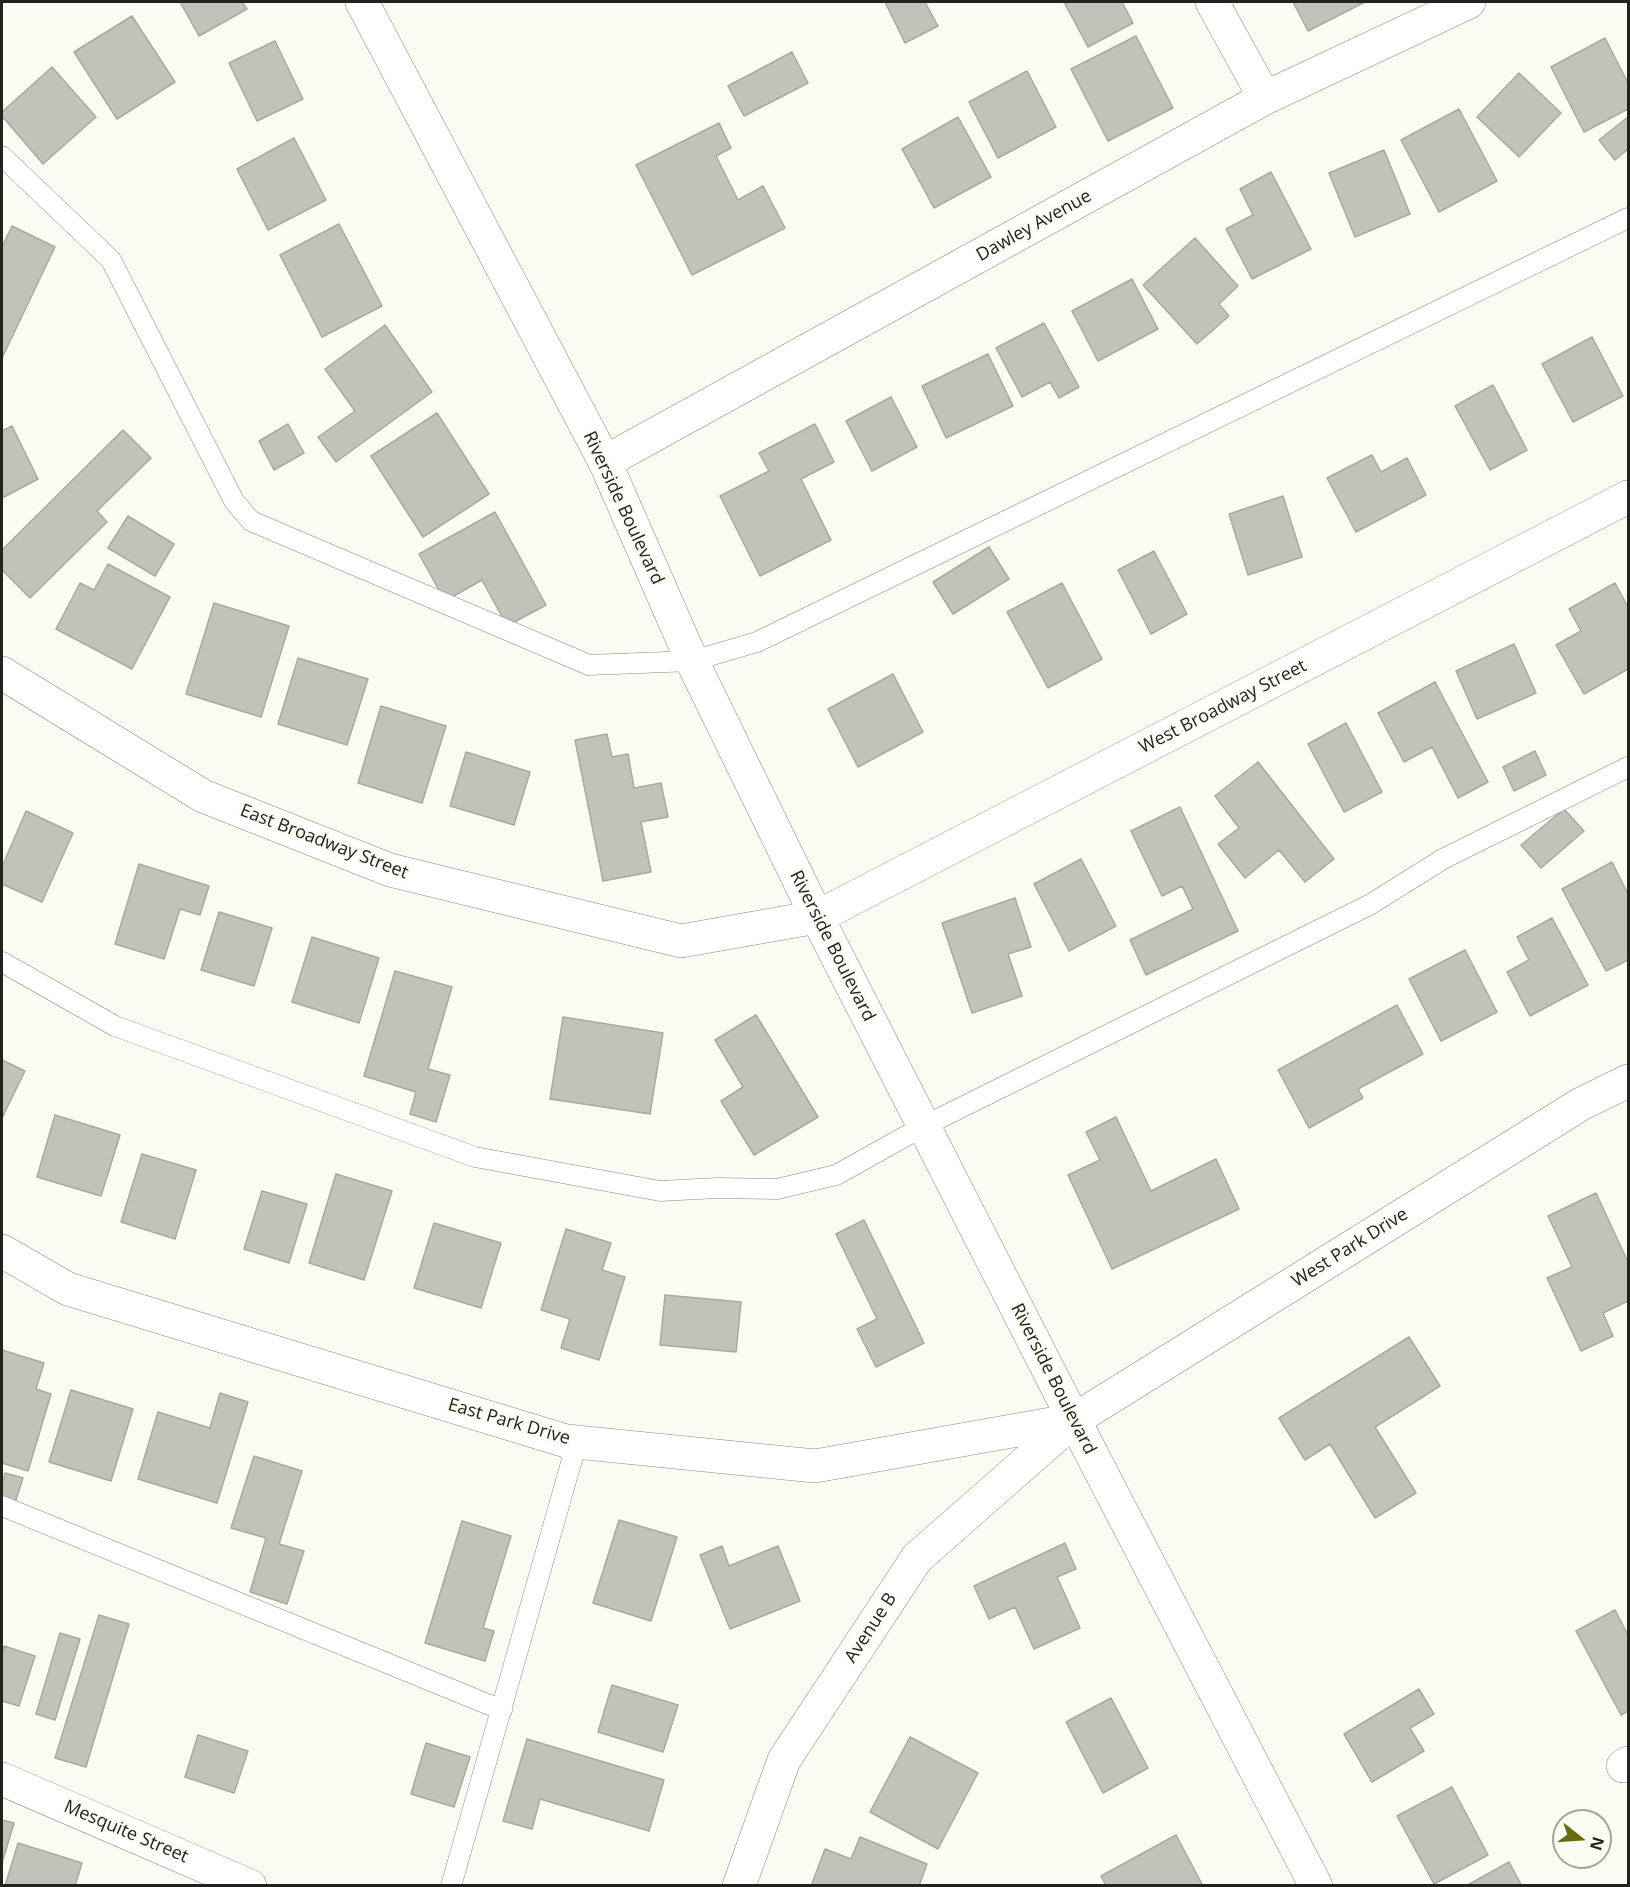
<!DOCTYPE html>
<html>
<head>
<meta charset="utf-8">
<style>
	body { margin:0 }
	#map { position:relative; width:1630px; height:1887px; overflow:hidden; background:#fafcf3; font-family:"Open Sans",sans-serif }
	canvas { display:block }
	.frame { position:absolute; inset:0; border:3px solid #22231f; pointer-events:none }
	.north { position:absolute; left:1552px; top:1809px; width:60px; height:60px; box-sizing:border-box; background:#fafcf3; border:2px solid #a4a59e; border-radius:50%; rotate:107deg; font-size:16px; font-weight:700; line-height:24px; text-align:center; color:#22231f }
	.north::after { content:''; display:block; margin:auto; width:21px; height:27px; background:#656b0e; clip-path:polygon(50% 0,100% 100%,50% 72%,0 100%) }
</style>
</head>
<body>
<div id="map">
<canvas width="1630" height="1887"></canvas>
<div class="frame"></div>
<div class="north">N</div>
</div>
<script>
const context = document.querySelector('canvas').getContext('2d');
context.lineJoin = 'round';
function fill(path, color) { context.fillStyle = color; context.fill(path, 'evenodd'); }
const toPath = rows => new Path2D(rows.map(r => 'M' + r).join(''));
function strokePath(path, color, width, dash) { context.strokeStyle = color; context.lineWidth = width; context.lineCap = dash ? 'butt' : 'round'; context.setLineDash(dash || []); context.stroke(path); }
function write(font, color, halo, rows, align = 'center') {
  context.font = font + ' "Open Sans",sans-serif'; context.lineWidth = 5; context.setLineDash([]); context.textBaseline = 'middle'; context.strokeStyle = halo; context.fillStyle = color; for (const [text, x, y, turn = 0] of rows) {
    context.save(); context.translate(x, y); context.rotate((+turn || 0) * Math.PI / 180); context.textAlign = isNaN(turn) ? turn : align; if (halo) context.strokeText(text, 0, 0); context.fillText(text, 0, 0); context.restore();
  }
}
const building = toPath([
	[180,2,242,2,247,9,199,36,180,2],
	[885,2,925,2,938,26,905,43,885,2],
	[1064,2,1122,2,1133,23,1088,47,1064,2],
	[1293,2,1365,2,1308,31,1293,2],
	[132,16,175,82,117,119,74,52,132,16],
	[1136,36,1173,108,1108,141,1071,69,1136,36],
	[1605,38,1628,83,1628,109,1584,132,1551,67,1605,38],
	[275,41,303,99,257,121,229,63,275,41],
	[792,52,808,83,744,116,728,86,792,52],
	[52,67,96,117,43,164,2,116,2,112,52,67],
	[1027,71,1056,127,998,158,969,102,1027,71],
	[1519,73,1561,113,1519,157,1477,117,1519,73],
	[1459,109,1497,181,1439,212,1401,140,1459,109],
	[958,117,991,177,934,208,902,149,958,117],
	[1628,117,1628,149,1615,160,1599,140,1628,117],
	[719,123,731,148,716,156,738,200,763,186,785,228,692,275,636,165,719,123],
	[294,138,326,200,268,230,237,169,294,138],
	[1384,150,1410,214,1355,237,1329,173,1384,150],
	[1271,172,1311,249,1252,279,1226,229,1253,215,1240,189,1271,172],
	[339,224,382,306,322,337,280,255,339,224],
	[12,226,55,247,2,358,2,247,12,226],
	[1195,238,1238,286,1219,304,1229,316,1197,344,1143,285,1195,238],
	[1132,279,1158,329,1098,361,1072,311,1132,279],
	[1044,323,1079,387,1059,398,1050,382,1022,397,996,348,1044,323],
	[385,325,432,392,336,462,318,437,355,411,325,369,385,325],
	[1592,337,1623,396,1573,422,1542,364,1592,337],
	[988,354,1013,406,946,438,922,386,988,354],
	[1493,385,1527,450,1490,470,1455,406,1493,385],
	[891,397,917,447,872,471,846,421,891,397],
	[437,413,489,494,423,537,371,456,437,413],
	[288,424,304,453,274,470,259,441,288,424],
	[815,424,834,462,801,479,831,540,760,576,720,496,769,471,759,453,815,424],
	[12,426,38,479,2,498,2,431,12,426],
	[123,430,151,458,97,511,107,522,30,598,2,570,2,550,123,430],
	[1372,455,1381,472,1407,458,1426,495,1356,532,1327,478,1372,455],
	[1283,496,1302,557,1248,575,1229,514,1283,496],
	[495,512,546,605,507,626,482,580,445,601,419,554,495,512],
	[128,516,174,544,155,576,108,548,128,516],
	[989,547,1009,579,953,614,933,582,989,547],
	[1154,551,1187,614,1151,634,1118,570,1154,551],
	[108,564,170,597,132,669,56,629,80,583,94,590,108,564],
	[1062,583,1102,659,1048,688,1007,612,1062,583],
	[1615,583,1628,607,1628,669,1584,694,1556,645,1581,631,1569,609,1615,583],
	[214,603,289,626,261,717,186,694,214,603],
	[1514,644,1536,693,1477,719,1456,671,1514,644],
	[298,658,368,679,347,745,278,724,298,658],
	[893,674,923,732,858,767,828,709,893,674],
	[1435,682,1488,782,1458,798,1432,747,1404,762,1378,713,1435,682],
	[381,706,446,726,422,803,358,783,381,706],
	[1346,723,1382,792,1344,812,1308,744,1346,723],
	[607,734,612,757,628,754,634,788,661,783,668,817,641,822,651,872,603,881,575,740,607,734],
	[1535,751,1546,775,1514,791,1503,767,1535,751],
	[466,752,530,772,514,825,450,806,466,752],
	[1258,762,1334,859,1305,882,1279,850,1245,878,1218,844,1239,828,1215,796,1258,762],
	[1180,807,1238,931,1146,975,1130,940,1193,909,1182,886,1162,896,1131,831,1180,807],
	[1564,809,1584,831,1541,868,1521,845,1564,809],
	[26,811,73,833,42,902,2,884,2,867,26,811],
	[1081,859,1116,926,1069,951,1034,884,1081,859],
	[1612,862,1628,894,1628,960,1606,971,1562,889,1612,862],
	[139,864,209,886,200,915,180,909,164,959,115,944,139,864],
	[1015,898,1031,947,1008,954,1022,996,972,1013,942,923,1015,898],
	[219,912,272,928,254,986,201,970,219,912],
	[1552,918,1588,985,1530,1016,1507,972,1529,960,1517,937,1552,918],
	[312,937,379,958,359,1023,292,1002,312,937],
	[1465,950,1497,1012,1441,1041,1409,979,1465,950],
	[395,971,452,987,428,1069,450,1075,436,1122,410,1114,416,1092,364,1076,395,971],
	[1397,1005,1423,1054,1358,1089,1363,1098,1309,1128,1278,1070,1397,1005],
	[756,1015,818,1117,754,1155,721,1101,743,1087,715,1040,756,1015],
	[563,1017,663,1033,650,1114,550,1099,563,1017],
	[2,1060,25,1071,2,1118,2,1060],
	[55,1115,120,1135,101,1196,37,1177,55,1115],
	[1116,1117,1151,1191,1216,1159,1239,1209,1112,1269,1068,1175,1100,1160,1086,1132,1116,1117],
	[142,1154,196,1170,175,1239,121,1222,142,1154],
	[336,1174,392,1191,364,1280,309,1263,336,1174],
	[262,1191,307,1204,289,1263,244,1249,262,1191],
	[1596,1193,1628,1262,1628,1301,1603,1313,1613,1336,1581,1351,1547,1278,1572,1267,1548,1216,1596,1193],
	[864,1220,924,1343,876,1367,857,1329,877,1319,836,1234,864,1220],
	[434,1223,501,1243,481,1308,414,1288,434,1223],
	[566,1229,611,1243,602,1270,625,1277,599,1360,561,1348,570,1319,541,1310,566,1229],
	[665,1295,741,1302,736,1352,660,1345,665,1295],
	[1409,1337,1440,1386,1375,1427,1416,1493,1375,1518,1330,1444,1305,1460,1279,1418,1409,1337],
	[2,1350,44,1363,36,1389,51,1394,28,1471,2,1463,2,1350],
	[71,1390,133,1409,111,1481,49,1462,71,1390],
	[220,1393,248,1402,217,1503,138,1479,158,1412,210,1428,220,1393],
	[254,1456,302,1471,279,1544,304,1551,287,1604,250,1592,266,1538,231,1528,254,1456],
	[5,1473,23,1478,14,1506,2,1502,2,1485,5,1473],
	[619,1520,677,1537,651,1621,593,1603,619,1520],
	[462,1521,511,1536,483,1628,494,1631,485,1661,425,1643,462,1521],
	[1065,1543,1076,1569,1057,1577,1080,1628,1034,1649,1015,1607,989,1619,974,1586,1065,1543],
	[722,1546,729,1566,778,1546,800,1601,730,1629,700,1555,722,1546],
	[1615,1610,1628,1635,1628,1711,1621,1715,1576,1631,1615,1610],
	[99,1615,129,1624,86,1767,55,1758,99,1615],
	[60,1633,80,1639,55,1720,36,1714,60,1633],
	[4,1646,35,1656,19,1706,2,1701,2,1656,4,1646],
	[612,1685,678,1705,663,1752,598,1732,612,1685],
	[1419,1689,1434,1714,1410,1728,1424,1751,1372,1782,1344,1734,1419,1689],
	[1111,1698,1148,1768,1103,1793,1066,1722,1111,1698],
	[198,1735,248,1751,234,1793,185,1777,198,1735],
	[910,1737,978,1773,938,1849,870,1812,910,1737],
	[527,1739,664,1780,649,1831,540,1799,532,1829,503,1821,527,1739],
	[426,1743,470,1757,454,1807,411,1794,426,1743],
	[1452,1787,1488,1855,1434,1884,1397,1816,1452,1787],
	[2,1820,14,1823,2,1863,2,1820],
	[1176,1835,1203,1886,1106,1886,1101,1876,1176,1835],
	[860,1837,927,1864,919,1886,811,1886,825,1849,851,1859,860,1837],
	[18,1843,82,1863,75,1886,5,1886,18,1843],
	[1509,1862,1522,1886,1466,1886,1509,1862]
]);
const lane = toPath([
	[2,156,111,260,234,501,251,521,589,665,692,661,757,642,1628,218],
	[2,962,115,1026,475,1157,660,1191,717,1188,777,1189,836,1175,924,1126,1371,904,1443,859,1628,767],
	[2,1506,502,1710],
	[451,1886,577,1442]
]);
const street = toPath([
	[1212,2,1265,98],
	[605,462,1265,98,1469,2],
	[2,673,203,796,390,870,681,941,817,917,1628,497],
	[2,1251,68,1289,566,1441,815,1466,1074,1420],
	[1623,1766,1628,1763],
	[2,1779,250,1886],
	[739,1886,784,1760,917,1558,1074,1420,1581,1104,1628,1081]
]);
const secondary = toPath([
	[362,2,605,462,692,661,817,917,1074,1420,1316,1886]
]);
const streetNames = [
	["Dawley Avenue",1034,226,-29],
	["Riverside Boulevard",623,508,65],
	["West Broadway Street",1223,707,-27],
	["East Broadway Street",324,842,21],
	["Riverside Boulevard",832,946,63],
	["West Park Drive",1350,1248,-32],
	["Riverside Boulevard",1053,1379,63],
	["East Park Drive",509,1422,16],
	["Avenue B",871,1628,-57],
	["Mesquite Street",126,1832,23]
];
fill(building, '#c1c2ba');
strokePath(building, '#a8a9a1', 1.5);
strokePath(lane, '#898a82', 21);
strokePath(street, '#898a82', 34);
strokePath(secondary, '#898a82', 34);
strokePath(lane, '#fff', 20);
strokePath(street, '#fff', 33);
strokePath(secondary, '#fff', 33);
write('18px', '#22231f', '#fafcf3', streetNames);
</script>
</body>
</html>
